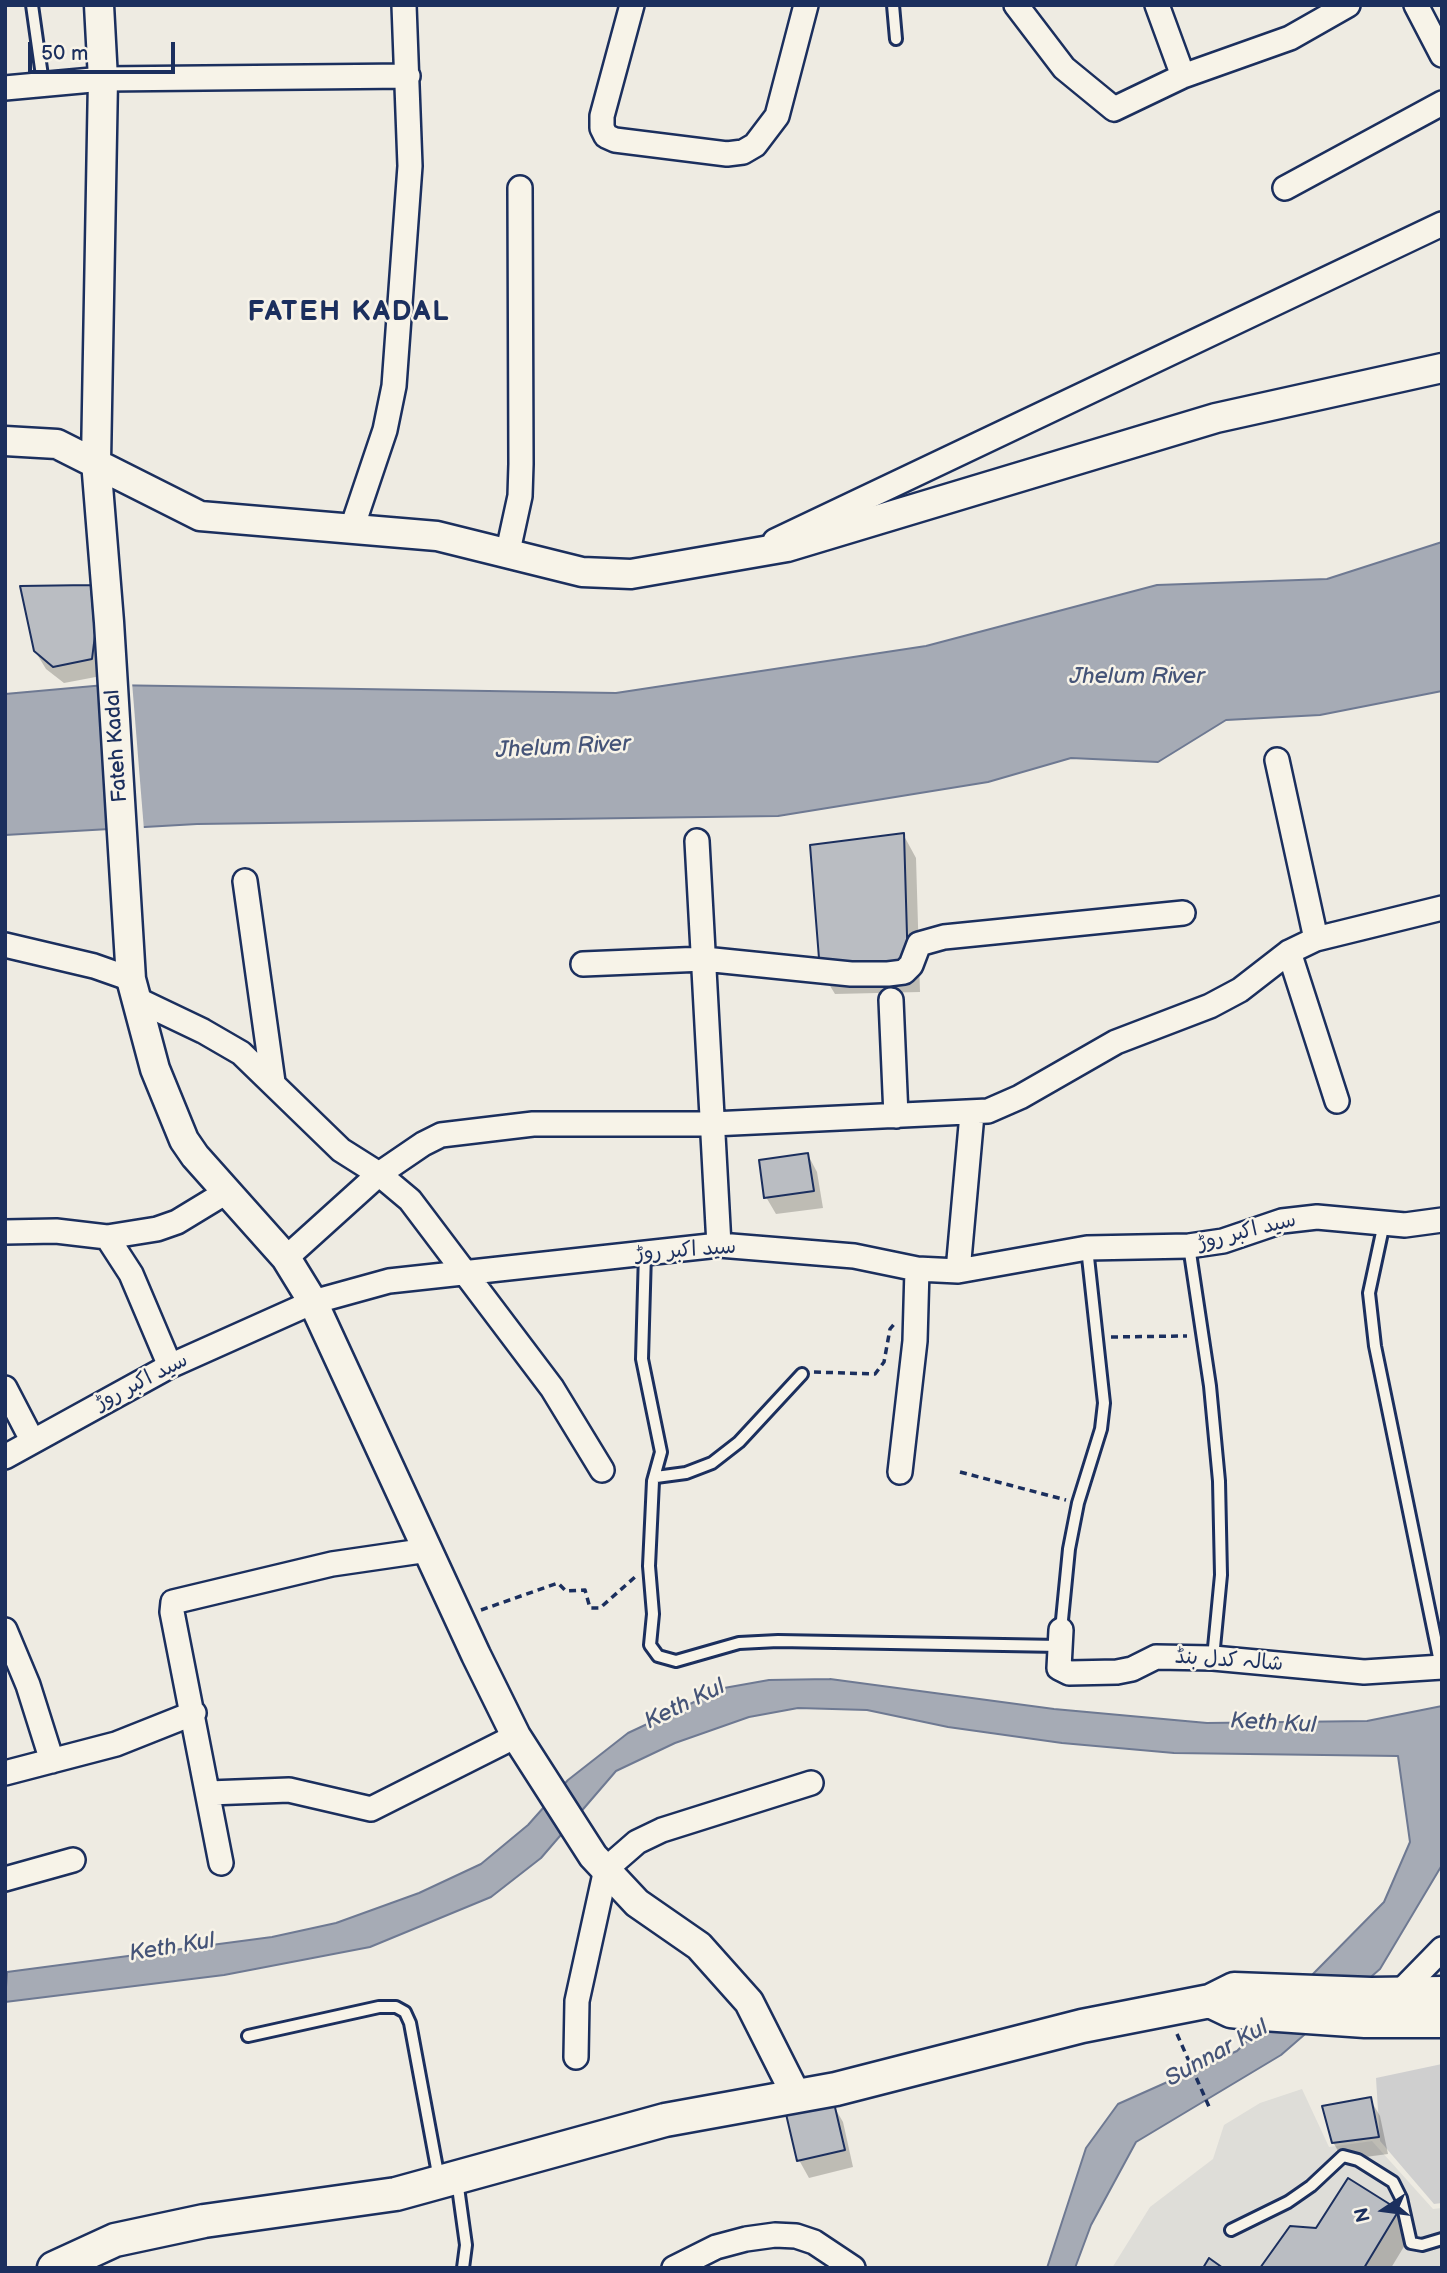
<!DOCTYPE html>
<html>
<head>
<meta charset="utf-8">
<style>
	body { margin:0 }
	#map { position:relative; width:1447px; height:2273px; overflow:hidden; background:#eeebe2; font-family:"Balsamiq Sans",sans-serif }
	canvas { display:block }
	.frame { position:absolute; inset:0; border:7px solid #1b2f5e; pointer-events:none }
	.north { position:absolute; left:1349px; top:2175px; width:70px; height:70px; -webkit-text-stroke:5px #f7f3e8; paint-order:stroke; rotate:257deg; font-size:19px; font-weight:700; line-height:28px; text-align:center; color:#1b2f5e }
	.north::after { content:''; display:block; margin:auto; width:24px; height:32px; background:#1b2f5e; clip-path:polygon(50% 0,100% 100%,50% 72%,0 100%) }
	.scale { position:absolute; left:28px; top:42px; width:147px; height:32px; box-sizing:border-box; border:4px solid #1b2f5e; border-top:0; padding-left:9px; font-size:21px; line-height:24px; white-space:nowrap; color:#1b2f5e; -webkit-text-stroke:5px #f7f3e8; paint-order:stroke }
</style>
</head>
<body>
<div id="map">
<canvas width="1447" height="2273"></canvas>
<div class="frame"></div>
<div class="north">N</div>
<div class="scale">50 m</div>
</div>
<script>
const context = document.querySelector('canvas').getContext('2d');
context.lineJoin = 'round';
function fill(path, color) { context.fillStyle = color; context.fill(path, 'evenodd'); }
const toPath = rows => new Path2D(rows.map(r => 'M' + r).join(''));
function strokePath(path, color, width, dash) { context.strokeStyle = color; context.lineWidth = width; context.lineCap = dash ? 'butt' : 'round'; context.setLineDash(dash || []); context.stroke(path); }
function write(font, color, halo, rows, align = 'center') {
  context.font = font + ' "Balsamiq Sans","Playpen Sans Arabic",sans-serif'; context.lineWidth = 5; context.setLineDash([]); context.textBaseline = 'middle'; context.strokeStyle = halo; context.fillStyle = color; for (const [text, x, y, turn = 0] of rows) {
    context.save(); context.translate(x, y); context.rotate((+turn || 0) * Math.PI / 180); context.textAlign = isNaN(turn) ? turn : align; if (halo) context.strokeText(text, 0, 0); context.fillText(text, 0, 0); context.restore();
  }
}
const built = toPath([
	[1302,2089,1329,2147,1372,2141,1433,2209,1442,2208,1442,2268,1112,2268,1150,2207,1213,2159,1224,2125,1260,2103]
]);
const green = toPath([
	[1442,2064,1442,2203,1434,2204,1380,2141,1376,2078]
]);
const water = toPath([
	[1442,542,1442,691,1320,715,1226,720,1158,762,1071,758,988,782,778,816,197,824,5,835,5,694,105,685,616,693,926,646,1157,585,1327,579,1442,542],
	[830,1679,1054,1709,1207,1723,1367,1721,1442,1706,1442,1865,1380,1969,1281,2055,1136,2142,1091,2225,1075,2268,1047,2268,1086,2148,1118,2104,1237,2051,1384,1902,1410,1842,1398,1756,1174,1753,1062,1743,948,1727,867,1710,798,1708,749,1717,675,1743,616,1771,541,1858,491,1897,370,1947,224,1975,5,2002,7,1972,272,1937,336,1923,419,1893,481,1864,528,1825,568,1780,628,1733,724,1688,769,1680,830,1679]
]);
const pier = toPath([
	[105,681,132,682,144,830,109,832]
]);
const shadow = toPath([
	[90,587,100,605,101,676,64,683,46,669,35,651],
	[903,834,916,858,920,992,835,994,821,971],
	[808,1155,817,1172,823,1208,776,1214,766,1197],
	[1370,2099,1380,2116,1388,2154,1343,2160,1333,2142],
	[833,2105,843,2122,853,2167,809,2178,799,2160],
	[1398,2212,1411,2235,1391,2268,1262,2268,1317,2230]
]);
const building = toPath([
	[91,585,95,635,92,659,53,667,34,651,20,586,91,585],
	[904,833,908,969,820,971,810,845,904,833],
	[808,1153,814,1191,764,1198,759,1160,808,1153],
	[1371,2097,1379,2137,1332,2143,1322,2106,1371,2097],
	[834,2103,845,2150,797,2161,786,2114,834,2103],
	[1348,2178,1399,2210,1364,2268,1260,2268,1290,2226,1316,2228,1348,2178],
	[1209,2258,1223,2268,1203,2268,1209,2258]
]);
const path = toPath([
	[1111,1337,1187,1336],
	[814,1372,875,1374,884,1362,890,1329,895,1323],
	[960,1472,1066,1500],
	[481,1610,558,1583,566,1591,585,1590,590,1608,600,1608,635,1577],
	[1177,2034,1210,2109]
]);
const service = toPath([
	[32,5,43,83],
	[893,5,896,39],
	[1384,1223,1369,1293,1375,1346,1441,1667],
	[1189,1246,1210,1386,1219,1481,1221,1575,1213,1658],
	[645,1253,642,1359,661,1452,653,1481,649,1566,653,1614,650,1645,658,1656,676,1661,739,1643,778,1641,1060,1646],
	[656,1477,686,1473,712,1463,739,1442,802,1374],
	[1061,1630,1069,1549,1078,1503,1101,1429,1104,1403,1087,1248],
	[248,2036,379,2007,396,2007,405,2012,410,2023,439,2179],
	[457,2180,466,2245,463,2268],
	[1231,2230,1288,2202,1311,2186,1343,2156,1358,2160,1393,2182,1401,2198,1411,2243,1422,2245,1442,2239]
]);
const minor = toPath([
	[632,5,602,116,602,128,606,136,615,140,727,154,743,152,755,145,777,116,806,5],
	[1016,5,1064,68,1114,109,1183,76,1290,38,1348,5],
	[1157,5,1183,76],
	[1416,5,1442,55],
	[5,88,103,79,408,76],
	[1285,188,1442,103],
	[352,528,385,430,394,386,410,166,404,5],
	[775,541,1442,224],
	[508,551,520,496,521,464,520,188],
	[1277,760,1316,939],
	[697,841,719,1245],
	[245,881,273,1082],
	[5,945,94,966,131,979],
	[1289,952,1337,1101],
	[583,964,704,959,851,974,888,974,904,972,911,965,919,944,944,937,1183,913],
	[136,999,203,1031,241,1053,341,1150,379,1174,410,1200,552,1388,602,1470],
	[891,1000,896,1116],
	[5,1232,56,1231,107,1237,131,1274,170,1366],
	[107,1237,157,1229,177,1222,228,1191],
	[286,1258,379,1174,423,1144,441,1135,533,1124,712,1124,988,1111,1020,1097,1116,1042,1210,1006,1240,990,1289,952,1316,939,1442,908],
	[958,1271,972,1114],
	[5,1388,32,1440],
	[5,1457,170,1366,313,1302,389,1281,719,1245,854,1256,917,1269,958,1271,1087,1248,1189,1246,1223,1241,1282,1221,1317,1217,1405,1225,1442,1220],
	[900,1472,915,1341,917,1269],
	[5,1630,28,1685,52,1761],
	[1061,1630,1059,1668,1069,1673,1117,1672,1132,1669,1156,1657,1213,1658,1364,1672,1442,1667],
	[5,1773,116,1744,194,1713],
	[209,1793,289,1790,371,1809,516,1736],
	[221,1863,172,1612,173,1602,332,1564,428,1550],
	[5,1879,73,1860],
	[1399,1993,1442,1949],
	[576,2057,577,2001,606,1869,637,1842,662,1830,811,1783],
	[674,2268,716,2247,746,2239,775,2235,796,2236,814,2242,853,2268]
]);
const tertiary = toPath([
	[99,5,103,79,96,461,109,622,131,979,155,1069,184,1140,195,1156,286,1258,313,1302,476,1655,516,1736,593,1856,637,1903,699,1946,749,2002,797,2097],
	[5,441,57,444,200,516,437,536,582,572,631,574,787,547,1216,418,1442,368]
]);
const secondary = toPath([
	[1210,2001,1231,2011,1249,2013,1365,2021,1442,2021],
	[54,2268,115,2240,204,2221,396,2194,665,2120,836,2089,1082,2026,1210,2001,1234,1989,1371,1994,1442,1993]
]);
const streetNames = [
	["Fateh Kadal",117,746,-94],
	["سید اکبر روڑ",1247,1232,-14],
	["سید اکبر روڑ",686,1251,-4],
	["سید اکبر روڑ",142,1382,-27],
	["شالہ کدل بنڈ",1229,1661,4]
];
const waterNames = [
	["Jhelum River",1137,677],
	["Jhelum River",563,748,-3],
	["Keth Kul",685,1705,-26],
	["Keth Kul",1273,1724,3],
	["Keth Kul",172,1948,-9],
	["Sunnar Kul",1217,2054,-29]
];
const districtNames = [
	["FATEH KADAL",349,313]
];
fill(built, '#deddd8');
fill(green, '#cfcfcf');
fill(water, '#a6abb5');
strokePath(water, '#6e7992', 2);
fill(pier, '#eeebe2');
fill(shadow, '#0003');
fill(building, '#babdc2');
strokePath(building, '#1b2f5e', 2);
strokePath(service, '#1b2f5e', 16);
strokePath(minor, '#1b2f5e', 28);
strokePath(tertiary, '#1b2f5e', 33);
strokePath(secondary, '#1b2f5e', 37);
strokePath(path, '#1b2f5e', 3.5, [7, 5]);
strokePath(service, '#f7f3e8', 10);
strokePath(minor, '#f7f3e8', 23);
strokePath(tertiary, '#f7f3e8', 28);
strokePath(secondary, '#f7f3e8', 32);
write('21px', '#1b2f5e', '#f7f3e8', streetNames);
write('italic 23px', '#455478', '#f7f3e8', waterNames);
context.letterSpacing = '2px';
write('bold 28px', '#1b2f5e', '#f7f3e8', districtNames);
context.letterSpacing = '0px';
</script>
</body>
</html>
